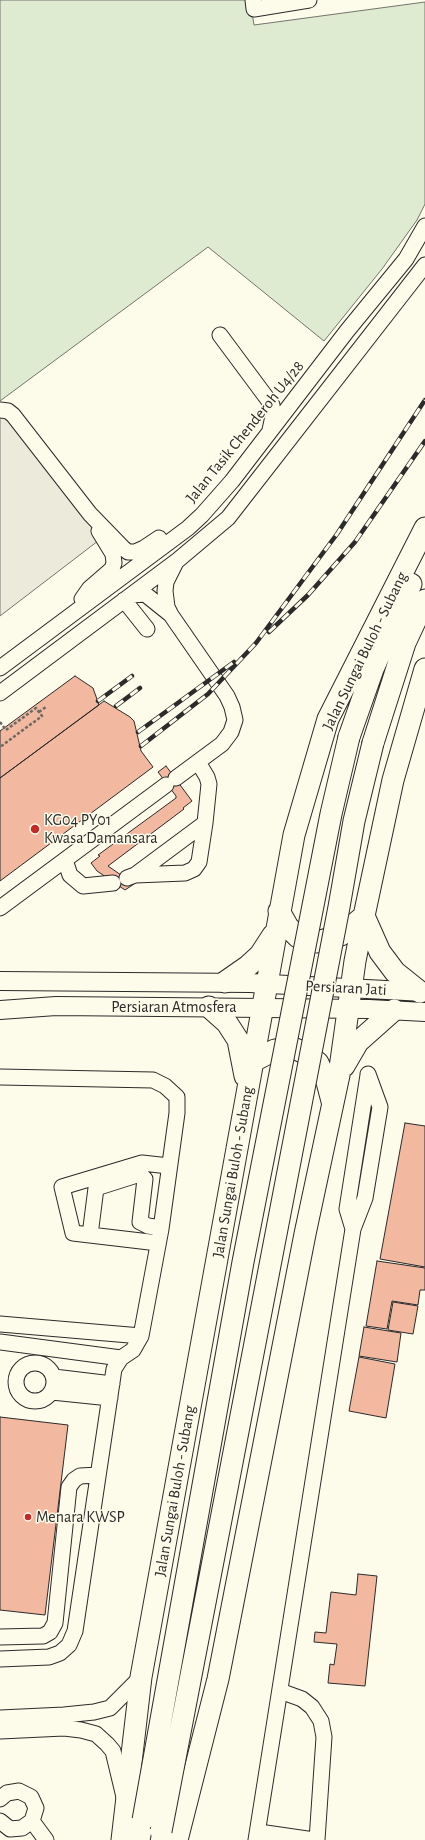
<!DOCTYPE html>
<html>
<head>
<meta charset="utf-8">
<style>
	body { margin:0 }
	canvas { display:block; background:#fdfbea }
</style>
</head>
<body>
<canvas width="425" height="1840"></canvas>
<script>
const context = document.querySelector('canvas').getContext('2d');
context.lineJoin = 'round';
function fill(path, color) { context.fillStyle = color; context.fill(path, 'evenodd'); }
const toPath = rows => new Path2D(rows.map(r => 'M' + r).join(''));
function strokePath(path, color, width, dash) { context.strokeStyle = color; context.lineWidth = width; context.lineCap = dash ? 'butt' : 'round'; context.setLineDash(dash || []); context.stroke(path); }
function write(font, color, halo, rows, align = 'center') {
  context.font = font + ' "Alegreya Sans",sans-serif'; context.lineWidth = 3; context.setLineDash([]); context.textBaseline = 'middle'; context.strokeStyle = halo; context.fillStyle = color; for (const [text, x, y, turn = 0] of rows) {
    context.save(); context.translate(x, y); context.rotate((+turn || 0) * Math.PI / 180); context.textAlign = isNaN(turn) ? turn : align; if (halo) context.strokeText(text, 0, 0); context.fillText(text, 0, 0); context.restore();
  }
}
const green = toPath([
	[0,0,250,0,254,25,425,2,425,204,417,220,382,269,324,341,208,247,0,401,0,0]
]);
const parking = toPath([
	[0,403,111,531,0,616,0,403]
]);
const building = toPath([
	[75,676,93,688,99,705,0,778,0,731,75,676],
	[104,701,130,717,134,721,141,751,153,767,0,881,0,778,104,701],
	[166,766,192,801,183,808,184,809,108,866,134,884,125,890,97,871,91,863,100,856,98,855,176,798,176,796,158,772,166,766],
	[405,1123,425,1126,425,1267,380,1259,405,1123],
	[377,1261,425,1268,425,1290,420,1290,418,1305,392,1301,387,1329,366,1326,377,1261],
	[393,1302,418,1306,413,1334,388,1330,393,1302],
	[364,1327,401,1333,397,1362,359,1356,364,1327],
	[359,1357,395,1364,386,1418,349,1411,359,1357],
	[0,1417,68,1425,45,1615,0,1610,0,1417],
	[358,1574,377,1576,365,1686,328,1683,330,1664,334,1665,337,1644,314,1642,315,1632,326,1633,331,1592,356,1595,358,1574]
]);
const path = toPath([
	[39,712,46,707],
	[0,722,6,730,36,708,42,716,0,747]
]);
const minor = toPath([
	[253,0,254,9,309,0],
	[220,335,272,405,273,416,270,430],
	[0,410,8,411,13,415,90,514,123,548,128,552,135,552,144,548,159,538],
	[175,564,166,582,165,591,167,607,171,615,227,696,232,707,235,720,231,732,222,744,176,778],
	[132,595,145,594,170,614],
	[82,599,89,589,112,569,114,563,113,554,99,531],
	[124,600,147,629],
	[0,668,188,528,202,515,232,481,347,331,406,259,425,226],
	[0,693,178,560,228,518,425,265],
	[65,860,70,875,83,886,113,883],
	[135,875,185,873,194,869,199,862,205,823],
	[127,878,135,875,205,823,209,784,207,777,198,762],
	[0,908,166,785],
	[0,1077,153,1080,165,1086,177,1097,177,1113,161,1229,141,1336,133,1350,121,1358,114,1369,75,1631,69,1645,60,1653,49,1657,0,1659],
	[353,1229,347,1209,368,1075],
	[90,1235,96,1188,140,1174,145,1179,140,1222,148,1226,161,1228],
	[158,1243,73,1233,62,1187,142,1163,169,1166],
	[0,1324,141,1336],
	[0,1342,121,1358],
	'16 1382a19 19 0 1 1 38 0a19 19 0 1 1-38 0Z',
	[54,1377,112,1384],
	[52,1392,110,1398],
	[0,1637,43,1636,50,1632,55,1623,69,1487,74,1480,80,1476,98,1475],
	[280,1691,302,1699,312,1707,321,1721,324,1737,317,1840],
	[0,1718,64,1715,94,1712,110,1708,141,1677],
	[0,1731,64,1728,81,1730,96,1734,107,1744,113,1751,124,1797],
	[0,1799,7,1793,19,1791,31,1797,36,1808,32,1821,22,1828,10,1829,0,1821],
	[32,1821,46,1840],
	[259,1832,314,1840],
	[256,1840,353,1229,365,1198,380,1107,368,1074]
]);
const major = toPath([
	[0,981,250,983,425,992],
	[0,1010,56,1006,369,1009,425,1012]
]);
const highway = toPath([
	[349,737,373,669,411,584],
	[373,743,405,643,425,600],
	[279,911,288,927,298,937,317,942,341,935,364,916],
	[364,916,380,952,395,972,420,992],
	[225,982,248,966,260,955,273,935],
	[209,1007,227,1023,238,1040,245,1076],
	[253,1061,275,1050,291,1047,307,1054,318,1063,327,1082,332,1101],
	[344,1066,358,1042,394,1010],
	[122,1840,141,1677,294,835,328,719,425,528],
	[139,1840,143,1820],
	[177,1840,218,1679,305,1234,339,1075,355,961,364,916,393,780,425,669]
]);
const rail = toPath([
	[269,632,308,595,355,542,425,441],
	[98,701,132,676],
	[116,706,140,688],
	[138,732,234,662],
	[141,746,208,694,256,643,337,534,425,400]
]);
const highwayBridge = toPath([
	[143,1820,243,1262,331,814,349,737],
	[161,1831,339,907,354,821,373,743]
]);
const markers = [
	[35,829,5,"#c62828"],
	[28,1517,4,"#c62828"]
];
const streetNames = [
	["Jalan Tasik Chenderoh U4/28",245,432,-51],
	["Jalan Sungai Buloh - Subang",365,651,-64],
	["Persiaran Jati",346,988,3],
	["Persiaran Atmosfera",174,1007],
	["Jalan Sungai Buloh - Subang",233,1172,-80],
	["Jalan Sungai Buloh - Subang",175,1491,-80]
];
const poiNames = [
	["KG04 PY01",44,820],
	["Kwasa Damansara",44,838],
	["Menara KWSP",36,1517]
];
fill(green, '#deebd1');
strokePath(green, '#74746e', 1);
fill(parking, '#eceadb');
strokePath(parking, '#74746e', 1);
fill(building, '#f2b8a0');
strokePath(building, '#2b2b2b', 1);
strokePath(minor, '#2b2b2b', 17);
strokePath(major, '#2b2b2b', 20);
strokePath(highway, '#2b2b2b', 23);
strokePath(path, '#6a6964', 2.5, [3, 2]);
strokePath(minor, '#fdfbea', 15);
strokePath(major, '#fdfbea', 18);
strokePath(highway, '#fdfbea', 21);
strokePath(rail, '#2b2b2b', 4.5);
strokePath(rail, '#fdfbea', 3, [9]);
strokePath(highwayBridge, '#2b2b2b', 23, []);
strokePath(highwayBridge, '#fdfbea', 21);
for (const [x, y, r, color] of markers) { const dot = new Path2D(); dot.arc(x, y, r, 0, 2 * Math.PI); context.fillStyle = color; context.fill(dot); strokePath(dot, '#fdfbea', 1.5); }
write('16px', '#2b2b2b', '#fdfbea', streetNames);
write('16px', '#2b2b2b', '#fdfbea', poiNames, 'left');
</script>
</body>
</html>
